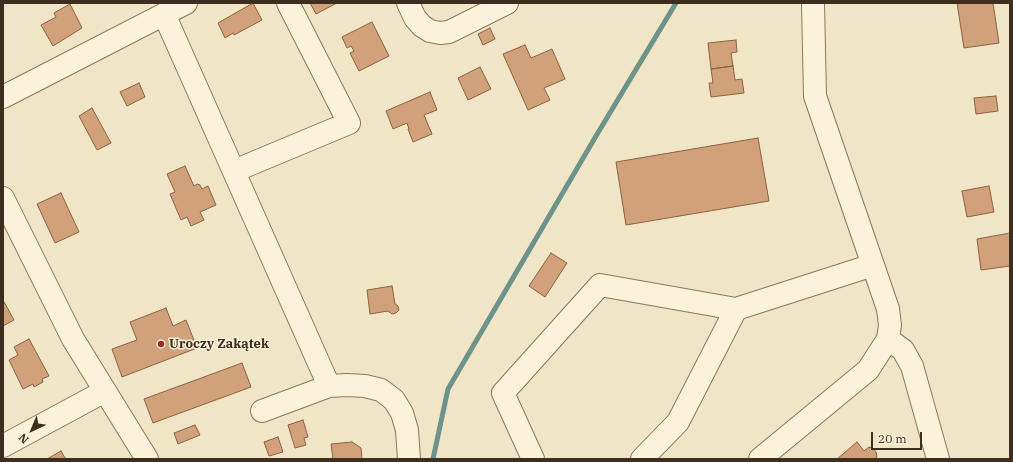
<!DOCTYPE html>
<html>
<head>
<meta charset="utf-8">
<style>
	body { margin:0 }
	#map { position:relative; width:1013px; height:462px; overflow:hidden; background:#f0e5c6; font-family:"IBM Plex Serif",serif }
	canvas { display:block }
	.frame { position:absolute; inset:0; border:4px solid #3d2e1f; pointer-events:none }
	.north { position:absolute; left:12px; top:410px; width:40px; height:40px; -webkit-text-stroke:3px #f7efd6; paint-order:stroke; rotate:224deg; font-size:11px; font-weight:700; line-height:16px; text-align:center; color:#3d2e1f }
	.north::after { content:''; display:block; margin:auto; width:14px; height:18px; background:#3d2e1f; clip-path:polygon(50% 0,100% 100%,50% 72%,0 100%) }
	.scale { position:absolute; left:871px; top:432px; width:51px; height:18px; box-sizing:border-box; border:2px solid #3d2e1f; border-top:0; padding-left:5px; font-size:12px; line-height:14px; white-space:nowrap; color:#3d2e1f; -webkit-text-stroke:3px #f7efd6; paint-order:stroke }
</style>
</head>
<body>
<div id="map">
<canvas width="1013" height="462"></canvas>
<div class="frame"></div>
<div class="north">N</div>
<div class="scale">20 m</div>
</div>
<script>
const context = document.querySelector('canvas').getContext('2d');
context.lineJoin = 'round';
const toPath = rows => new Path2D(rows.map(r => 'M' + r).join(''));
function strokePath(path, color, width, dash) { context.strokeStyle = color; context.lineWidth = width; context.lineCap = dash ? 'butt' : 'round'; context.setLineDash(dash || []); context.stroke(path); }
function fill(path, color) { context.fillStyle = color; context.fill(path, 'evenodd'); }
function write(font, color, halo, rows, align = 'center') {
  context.font = font + ' "IBM Plex Serif",serif'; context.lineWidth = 3; context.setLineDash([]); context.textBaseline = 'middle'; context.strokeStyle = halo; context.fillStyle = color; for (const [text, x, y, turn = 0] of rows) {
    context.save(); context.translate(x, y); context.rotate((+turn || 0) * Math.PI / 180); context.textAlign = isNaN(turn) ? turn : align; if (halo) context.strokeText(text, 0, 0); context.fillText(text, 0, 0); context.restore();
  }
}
const stream = toPath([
	[433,459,448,389,596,136,676,3]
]);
const building = toPath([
	[253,3,262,20,234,35,233,33,225,38,218,23,253,3],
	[310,3,337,3,316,14,310,3],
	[957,3,993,3,999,43,964,48,957,3],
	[70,4,82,28,53,46,41,25,56,17,54,13,70,4],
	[372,22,389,56,359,71,350,53,354,51,351,46,347,48,342,37,372,22],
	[490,28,495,39,483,45,478,34,490,28],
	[736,40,737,52,731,53,733,66,711,69,708,43,736,40],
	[525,45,531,58,552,49,565,79,544,88,550,100,528,110,503,54,525,45],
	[733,66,735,80,742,79,744,93,711,97,709,83,713,83,711,69,733,66],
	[480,67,491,89,468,100,458,78,480,67],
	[139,83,145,97,127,106,120,92,139,83],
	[430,92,437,110,424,115,432,134,413,142,408,129,409,129,407,123,393,129,386,111,430,92],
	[996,96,998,111,976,114,974,98,996,96],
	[92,108,111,143,97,150,79,116,92,108],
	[758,138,769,201,626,225,616,162,758,138],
	[185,166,194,186,197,184,200,185,202,189,208,186,216,205,200,212,204,220,191,226,187,217,181,220,170,194,175,192,167,174,185,166],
	[989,186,994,212,967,217,962,191,989,186],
	[61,193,79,232,55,243,37,204,61,193],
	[1010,233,1010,266,981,270,977,239,1010,233],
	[551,253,567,263,545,297,529,286,551,253],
	[392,286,395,304,398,306,399,310,396,313,392,314,388,311,370,314,367,290,392,286],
	[3,300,14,320,3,326,3,300],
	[166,308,173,326,186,320,197,348,122,377,112,349,137,340,130,322,166,308],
	[29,339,49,376,42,379,43,382,34,387,33,384,23,389,9,360,18,355,14,347,29,339],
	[242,363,251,387,153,423,144,399,242,363],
	[303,420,308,437,304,438,306,445,295,448,288,425,303,420],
	[195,425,200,435,178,444,174,433,195,425],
	[278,437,283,452,269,456,264,442,278,437],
	[352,442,361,448,362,459,333,459,331,444,352,442],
	[857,442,864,451,869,447,873,448,876,452,877,457,874,459,837,459,857,442],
	[61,451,65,458,68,459,47,459,61,451]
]);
const minor = toPath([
	[408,3,415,18,422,26,430,31,440,33,449,32,507,3],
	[164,14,329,386,347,385,365,386,381,390,394,400,402,413,407,430,409,459],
	[3,97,186,3],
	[234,171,349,123,288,3],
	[3,198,73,339,147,459],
	[888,339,903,350,912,366,938,459],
	[262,411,329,386],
	[3,446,105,391],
	[533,459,503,393,600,285,736,309,873,265],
	[642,459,678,422,736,309],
	[760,459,868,370,888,339,890,325,888,309,815,96,813,3]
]);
const markers = [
	[161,344,4,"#9f2b28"]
];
const poiNames = [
	["Uroczy Zakątek",169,344]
];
strokePath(stream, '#6e938b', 5);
fill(building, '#d0a17a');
strokePath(building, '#8d613f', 1);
strokePath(minor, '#8d775b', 24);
strokePath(minor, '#faf2da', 22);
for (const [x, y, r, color] of markers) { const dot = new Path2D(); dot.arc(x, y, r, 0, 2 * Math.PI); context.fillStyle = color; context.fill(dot); strokePath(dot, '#f7efd6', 1.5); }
write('bold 13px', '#3d2e1f', '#f7efd6', poiNames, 'left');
</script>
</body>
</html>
